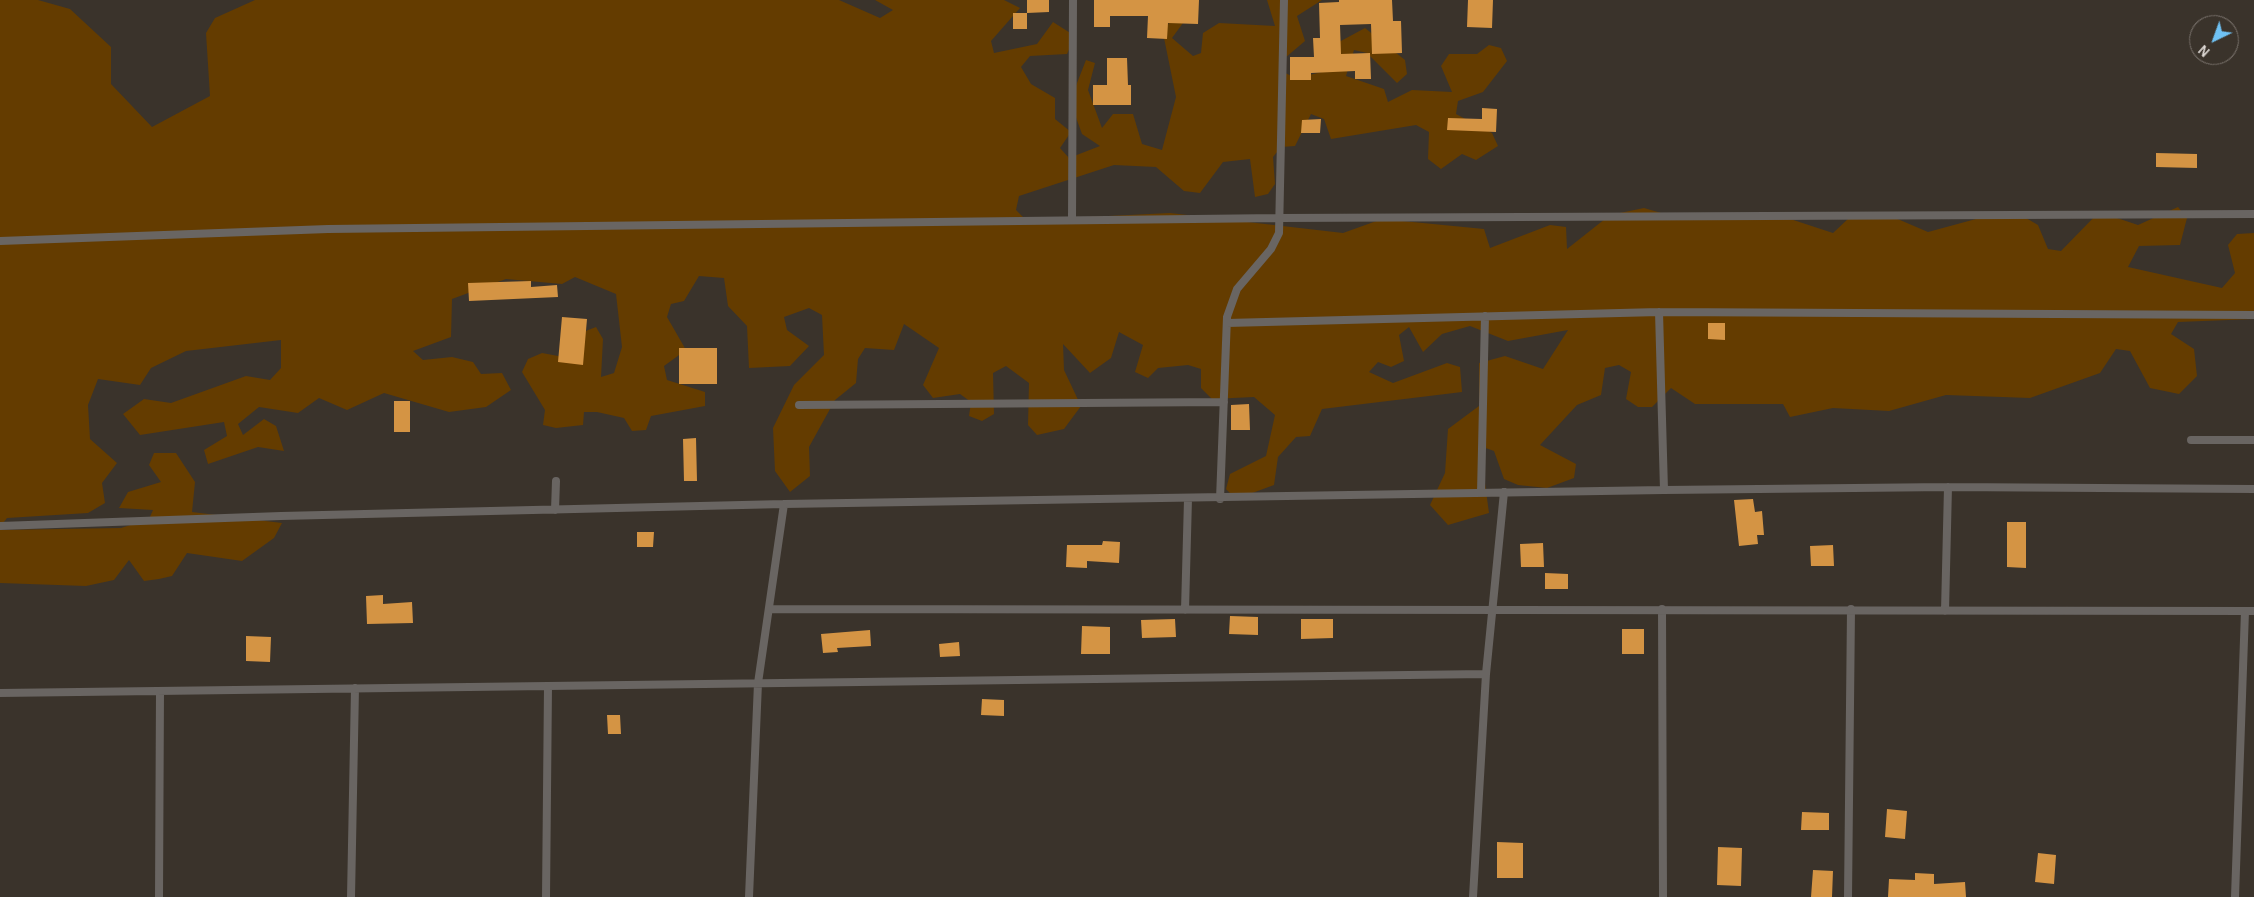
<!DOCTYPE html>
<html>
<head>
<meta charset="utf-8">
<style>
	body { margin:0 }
	#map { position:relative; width:2254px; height:897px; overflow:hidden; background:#3a332b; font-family:"Alegreya Sans",sans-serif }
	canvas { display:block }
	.north { position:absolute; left:2189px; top:15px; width:50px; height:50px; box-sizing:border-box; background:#3a332b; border:1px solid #7c756f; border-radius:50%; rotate:222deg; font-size:14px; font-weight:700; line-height:20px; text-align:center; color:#ded9d5 }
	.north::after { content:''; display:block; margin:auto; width:18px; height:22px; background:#6fc2f4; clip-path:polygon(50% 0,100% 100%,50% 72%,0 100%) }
</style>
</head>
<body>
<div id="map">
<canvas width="2254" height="897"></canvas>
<div class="north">N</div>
</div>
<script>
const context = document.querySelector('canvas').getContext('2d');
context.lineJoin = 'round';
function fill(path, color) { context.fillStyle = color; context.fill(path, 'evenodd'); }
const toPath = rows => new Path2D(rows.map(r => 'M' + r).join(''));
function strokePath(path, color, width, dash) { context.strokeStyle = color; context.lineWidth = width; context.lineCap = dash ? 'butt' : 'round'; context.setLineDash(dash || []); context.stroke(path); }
const green = toPath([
	[0,0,38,0,70,9,111,47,111,84,152,127,210,96,206,33,215,18,255,0,839,0,880,18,893,10,875,0,1004,0,1020,8,991,41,994,53,1037,44,1053,22,1075,36,1067,54,1030,56,1021,67,1031,84,1055,98,1055,119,1071,132,1060,148,1069,158,1100,146,1082,134,1070,101,1086,60,1095,63,1088,90,1102,128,1113,114,1133,114,1142,144,1162,150,1176,97,1163,33,1170,21,1183,23,1172,38,1193,56,1201,53,1203,33,1219,23,1275,26,1267,0,1322,0,1297,16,1305,41,1285,58,1283,72,1296,78,1335,69,1339,42,1365,28,1405,60,1407,74,1397,83,1367,53,1354,50,1346,76,1384,89,1388,102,1412,90,1452,92,1441,66,1449,54,1477,54,1489,45,1501,48,1507,61,1483,92,1458,101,1456,114,1492,133,1498,146,1476,160,1462,154,1441,169,1428,159,1429,132,1416,125,1331,139,1324,119,1311,114,1295,146,1281,147,1273,157,1275,184,1268,194,1255,197,1250,159,1223,162,1200,193,1184,191,1156,167,1114,165,1019,196,1016,210,1026,220,1170,213,1343,233,1382,219,1484,229,1490,248,1550,225,1566,227,1567,249,1610,215,1644,208,1668,215,1772,213,1833,233,1849,218,1886,214,1928,232,1998,213,2026,218,2038,225,2048,249,2061,251,2099,212,2138,225,2178,207,2187,218,2180,245,2139,246,2128,267,2222,288,2235,273,2228,245,2237,234,2254,233,2254,319,2178,322,2171,334,2194,349,2197,376,2179,394,2150,388,2130,351,2116,349,2100,373,2030,398,1946,395,1889,411,1833,408,1790,417,1783,404,1695,404,1671,388,1652,407,1638,407,1626,399,1631,372,1619,365,1605,368,1601,395,1577,405,1540,445,1576,464,1574,478,1547,488,1518,485,1504,479,1494,451,1480,446,1489,513,1448,525,1430,505,1445,473,1448,429,1479,406,1479,363,1505,356,1543,369,1568,330,1508,341,1470,326,1442,334,1423,352,1409,327,1399,335,1404,361,1391,367,1378,362,1369,372,1393,383,1447,363,1460,367,1462,392,1322,409,1310,436,1296,437,1278,457,1274,485,1236,499,1226,489,1230,474,1266,456,1275,415,1254,397,1212,399,1201,388,1201,369,1188,365,1158,368,1148,378,1135,372,1143,345,1119,332,1111,358,1090,373,1063,344,1064,370,1081,406,1064,429,1037,435,1028,425,1029,383,1006,366,993,373,994,414,982,421,969,416,971,402,960,394,933,398,923,385,939,348,904,324,894,350,865,348,858,359,856,383,835,400,809,447,810,476,790,492,775,471,773,428,794,385,824,355,822,315,809,308,784,317,787,330,809,346,790,366,749,368,747,326,728,306,724,278,699,276,684,301,671,304,667,317,686,350,664,366,667,380,705,392,705,406,651,416,646,430,632,431,624,418,597,412,584,412,583,425,556,428,543,425,545,410,522,372,528,359,542,353,580,360,583,332,596,327,603,339,601,377,614,373,622,347,616,294,575,277,562,284,506,279,452,299,451,337,413,351,423,360,452,357,473,362,481,374,502,373,511,390,486,407,449,412,384,393,347,410,319,398,298,413,259,407,238,424,243,435,264,419,276,426,284,451,258,447,208,464,204,450,227,436,224,422,140,435,123,414,144,399,171,403,246,376,270,380,281,368,281,340,186,351,151,368,140,385,98,379,88,405,90,439,117,463,102,483,105,503,88,513,7,518,0,527],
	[154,453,176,453,195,482,192,512,282,523,274,538,242,561,187,553,172,576,159,579,144,581,129,560,114,580,86,586,0,583,0,530,121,528,149,519,153,510,119,508,128,492,161,482,149,465]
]);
const building = toPath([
	[1027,0,1049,0,1049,12,1027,13],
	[1094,0,1199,0,1198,24,1168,23,1167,39,1147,38,1148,16,1110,16,1110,27,1094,27],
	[1339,0,1392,0,1393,21,1401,21,1402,53,1372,54,1371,24,1340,25,1341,54,1370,53,1371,79,1355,79,1355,71,1311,73,1311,80,1290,80,1290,57,1314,57,1313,38,1320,38,1319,3,1339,2],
	[1468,0,1493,0,1492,28,1467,27],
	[1013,13,1027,13,1027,29,1013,29],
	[1107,58,1127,58,1128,85,1131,85,1131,105,1093,105,1093,85,1107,85],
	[1482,108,1497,109,1496,132,1447,130,1448,118,1482,119],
	[1321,119,1320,133,1301,133,1302,120],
	[2156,153,2197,154,2197,168,2156,167],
	[531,281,531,287,557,285,558,297,469,301,468,283],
	[562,317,587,319,583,365,558,362],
	[1708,323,1725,323,1725,340,1708,339],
	[679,348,717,348,717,384,679,384],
	[394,401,410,401,410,432,394,432],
	[1249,404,1250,430,1231,430,1231,405],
	[696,438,697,481,684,481,683,439],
	[1753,499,1755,512,1762,511,1764,535,1757,535,1758,544,1739,546,1734,500],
	[2007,522,2026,522,2026,568,2007,567],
	[637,532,654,532,653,547,637,547],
	[1103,541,1120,542,1119,563,1087,561,1087,568,1066,567,1067,545,1102,545],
	[1543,543,1544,567,1521,567,1520,544],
	[1833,545,1834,566,1811,566,1810,546],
	[1545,573,1568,574,1568,589,1545,589],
	[383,595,383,604,412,602,413,623,367,624,366,596],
	[1230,616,1258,617,1258,635,1229,634],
	[1175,619,1176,637,1142,638,1141,620],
	[1301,619,1333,619,1333,638,1301,639],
	[1082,626,1110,627,1110,654,1081,654],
	[1622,629,1644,629,1644,654,1622,654],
	[870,630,871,646,837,648,838,652,823,653,821,634],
	[246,636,271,637,270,662,246,661],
	[959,642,960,656,940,657,939,644],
	[982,699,1004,700,1004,716,981,715],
	[607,715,620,715,621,734,608,734],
	[1887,809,1907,811,1905,839,1885,837],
	[1802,812,1829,813,1829,830,1801,830],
	[1497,842,1523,843,1523,878,1497,878],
	[1718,847,1742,848,1741,886,1717,885],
	[2038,853,2056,855,2054,884,2035,882],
	[1813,870,1833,871,1832,897,1811,897],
	[1915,873,1934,874,1934,884,1965,882,1966,897,1888,897,1889,879,1915,880]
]);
const service = toPath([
	[1072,220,1073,0],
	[0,241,328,229,1279,218,2254,214],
	[1659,312,1664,490],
	[1227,323,1659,312,2254,315],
	[799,405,1224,402],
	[2191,440,2254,440],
	[1481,493,1485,316],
	[1220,499,1227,317,1237,289,1271,249,1279,233,1284,0],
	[555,510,556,481],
	[0,526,281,516,784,504,1664,490,1948,487,2254,489],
	[769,609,2254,611],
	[1662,609,1663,897],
	[1185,610,1188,499],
	[1945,611,1948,487],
	[0,693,1486,674],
	[159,897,160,691],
	[351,897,355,688],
	[546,897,548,686],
	[749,897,758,683,784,504],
	[1473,897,1486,674,1504,492],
	[1848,897,1851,609],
	[2235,897,2245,611]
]);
fill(green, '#643c00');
fill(building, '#d49444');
strokePath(service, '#696562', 8);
</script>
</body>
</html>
